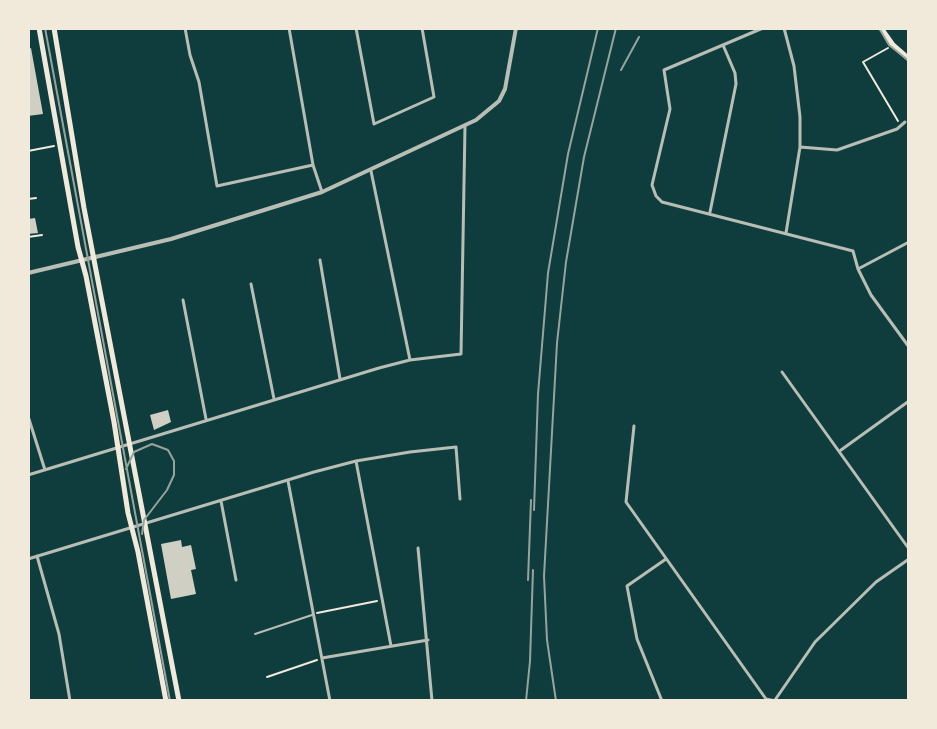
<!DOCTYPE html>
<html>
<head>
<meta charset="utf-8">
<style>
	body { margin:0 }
	#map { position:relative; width:937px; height:729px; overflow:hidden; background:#0f3d3e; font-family:Cabin,sans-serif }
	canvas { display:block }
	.frame { position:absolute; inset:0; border:30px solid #f1e9da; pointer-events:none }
</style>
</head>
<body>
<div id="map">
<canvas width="937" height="729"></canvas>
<div class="frame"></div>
</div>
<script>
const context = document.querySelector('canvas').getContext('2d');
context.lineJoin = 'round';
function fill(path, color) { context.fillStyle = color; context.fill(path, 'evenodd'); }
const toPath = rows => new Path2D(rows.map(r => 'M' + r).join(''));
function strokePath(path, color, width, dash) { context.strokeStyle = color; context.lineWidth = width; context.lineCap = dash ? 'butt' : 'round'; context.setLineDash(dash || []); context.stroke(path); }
const building = toPath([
	[31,48,43,114,28,116,28,49],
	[35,218,38,233,28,234,28,219],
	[168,410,171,422,154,430,150,415],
	[181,540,182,547,191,545,196,569,191,570,196,594,171,599,161,544]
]);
const path = toPath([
	[888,48,863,62,898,121],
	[28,151,54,146],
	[28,199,36,198],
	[28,237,42,235],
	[317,613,377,601],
	[267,677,317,660]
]);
const service = toPath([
	[255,634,312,615]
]);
const minor = toPath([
	[185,28,190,55,199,82,217,186,313,165],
	[289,28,313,165,322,192],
	[356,28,374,124,434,97,422,28],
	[763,28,664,70,670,109,652,185,656,196,662,202,853,251,858,269],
	[784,28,794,66,800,117,800,147,786,233],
	[800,147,837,150,897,129,905,122],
	[371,171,410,360],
	[710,212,736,84,735,73,723,45],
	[909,242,858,269,871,295,909,347],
	[320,260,340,379],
	[251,284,274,399],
	[183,300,206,419],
	[782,372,909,549],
	[28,416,45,470],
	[634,426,626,502,766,699,775,701],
	[841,450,909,401],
	[356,461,391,646],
	[28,475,379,368,410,360,461,354,465,126],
	[288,481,330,701],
	[221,501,236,580],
	[418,548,432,701],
	[37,556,59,634,70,701],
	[28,559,314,472,356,461,410,452,456,447,460,499],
	[322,658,428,640],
	[775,700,815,642,876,582,909,559],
	[662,701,637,639,627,586,666,559]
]);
const tertiary = toPath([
	[28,273,171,239,322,192,476,120,499,101,505,89,516,28]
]);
const secondary = toPath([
	[39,28,78,247,86,276,114,422,128,513,138,552,166,701],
	[54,28,84,208,179,701],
	[881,28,893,45,909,59]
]);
const tram = toPath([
	[45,28,170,701],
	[879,28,889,45,909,61],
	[126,469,134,452,152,444,168,450,174,461,174,475,167,490,144,520,142,534]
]);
const rail = toPath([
	[621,70,639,37],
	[534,510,538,394,548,273,568,154,598,28],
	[528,580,531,500],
	[526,701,530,661,533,570],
	[556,701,547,640,544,576,557,343,566,262,584,157,616,28]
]);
fill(building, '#cfcfc3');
strokePath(path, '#f1e9da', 2);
strokePath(service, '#b8beb3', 2);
strokePath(minor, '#b8beb3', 3);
strokePath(tertiary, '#b8beb3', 4);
strokePath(secondary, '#f1e9da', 5);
strokePath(tram, '#97a49c', 2);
strokePath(rail, '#97a49c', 2);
</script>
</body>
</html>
